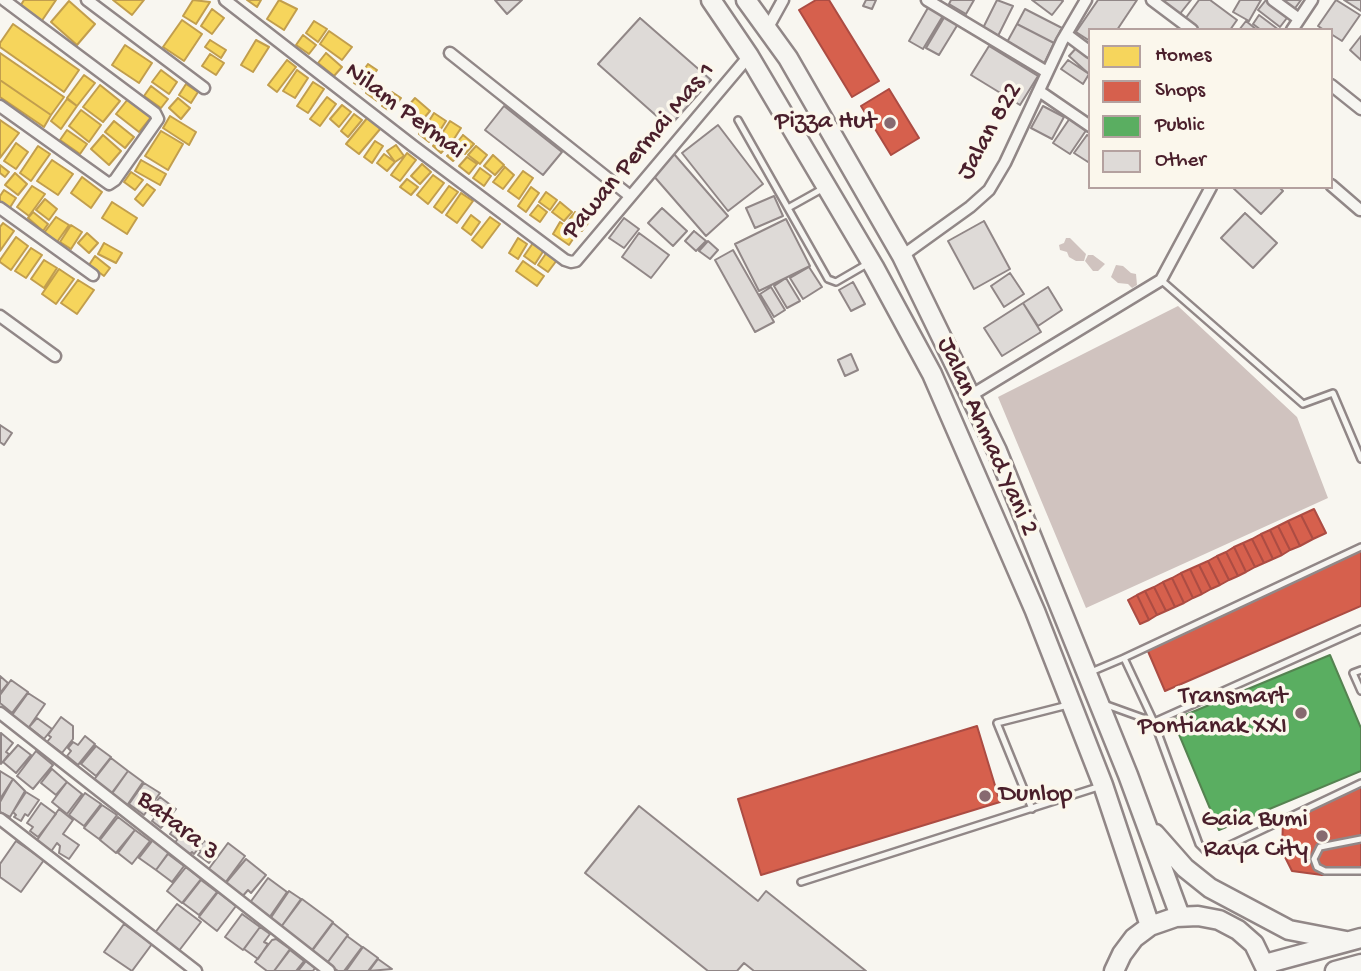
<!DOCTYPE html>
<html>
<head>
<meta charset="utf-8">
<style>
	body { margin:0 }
	#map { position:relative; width:1361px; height:971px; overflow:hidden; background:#f8f6f0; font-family:"Gochi Hand",sans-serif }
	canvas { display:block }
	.legend { position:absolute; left:1088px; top:28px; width:245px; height:161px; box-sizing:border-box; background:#fbf7ec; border:2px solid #b4a19f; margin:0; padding:9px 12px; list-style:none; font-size:21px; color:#4a1f2b }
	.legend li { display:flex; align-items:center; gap:14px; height:35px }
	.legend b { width:35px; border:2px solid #b4a19f }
</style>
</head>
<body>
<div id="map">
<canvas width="1361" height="971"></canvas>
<ul class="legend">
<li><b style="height:19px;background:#f6d55c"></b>Homes</li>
<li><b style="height:19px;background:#d6604d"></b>Shops</li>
<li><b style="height:19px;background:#5aae61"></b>Public</li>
<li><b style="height:19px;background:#dedad7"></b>Other</li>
</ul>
</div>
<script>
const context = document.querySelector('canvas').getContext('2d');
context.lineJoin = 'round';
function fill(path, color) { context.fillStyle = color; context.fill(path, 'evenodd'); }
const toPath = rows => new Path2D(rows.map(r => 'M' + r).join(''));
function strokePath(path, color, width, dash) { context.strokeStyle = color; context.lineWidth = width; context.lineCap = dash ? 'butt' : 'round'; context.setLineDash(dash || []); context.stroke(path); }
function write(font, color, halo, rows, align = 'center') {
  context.font = font + ' "Gochi Hand",sans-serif'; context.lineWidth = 7; context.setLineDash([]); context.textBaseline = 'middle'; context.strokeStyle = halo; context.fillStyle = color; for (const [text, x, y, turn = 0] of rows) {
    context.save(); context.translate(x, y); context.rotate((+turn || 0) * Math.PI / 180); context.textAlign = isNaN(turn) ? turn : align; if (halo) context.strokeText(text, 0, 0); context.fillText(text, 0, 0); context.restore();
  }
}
const water = toPath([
	[1066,238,1070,238,1086,254,1084,261,1076,261,1069,257,1067,252,1060,250,1059,245,1064,243],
	[1088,255,1093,255,1105,264,1098,271,1093,271,1085,261],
	[1116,265,1123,266,1131,273,1136,274,1137,285,1132,288,1128,284,1118,283,1111,277],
	[1178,306,1297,417,1328,498,1086,608,998,397]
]);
const homes = toPath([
	[24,0,56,0,41,22,19,8,24,0],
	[113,0,144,0,132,15,113,0],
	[193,0,210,2,196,24,183,16,193,0],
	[247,0,261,0,257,7,247,0],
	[279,0,297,9,284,30,267,19,279,0],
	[69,1,95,24,77,45,51,22,69,1],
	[212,9,224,18,212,34,201,26,212,9],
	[182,20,202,34,184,61,163,47,182,20],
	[314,21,327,29,318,42,306,33,314,21],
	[13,24,79,70,64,92,0,47,0,43,13,24],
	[329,31,352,47,342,60,320,44,329,31],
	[303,35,316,45,309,54,296,45,303,35],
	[210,40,226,50,221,58,205,47,210,40],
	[256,40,269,47,253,72,241,65,256,40],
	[125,45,152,63,139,83,112,65,125,45],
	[0,53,64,97,51,115,0,80,0,53],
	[326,53,342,67,334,76,318,63,326,53],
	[210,54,224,63,216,75,202,66,210,54],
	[287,60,296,67,277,92,268,85,287,60],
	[368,64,377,70,363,89,354,83,368,64],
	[161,70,177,82,169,94,152,82,161,70],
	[297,70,308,78,295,98,283,91,297,70],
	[84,75,95,83,77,106,67,98,84,75],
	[0,80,51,115,44,127,0,97,0,80],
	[313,82,324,89,308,113,297,106,313,82],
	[186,84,198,92,191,103,179,95,186,84],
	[373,84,384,93,377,101,366,93,373,84],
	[100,85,120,101,103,122,83,107,100,85],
	[151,86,168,99,161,108,144,96,151,86],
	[392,92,401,98,391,112,382,106,392,92],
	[327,97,336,104,320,126,310,119,327,97],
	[178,98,190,108,181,119,169,108,178,98],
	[415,98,430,111,418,125,403,112,415,98],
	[67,99,77,106,61,129,51,121,67,99],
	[128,99,151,117,139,132,116,114,128,99],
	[342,105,351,112,339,127,330,119,342,105],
	[81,110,101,125,89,142,69,126,81,110],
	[434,113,446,121,439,132,427,124,434,113],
	[354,114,362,120,348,137,341,131,354,114],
	[170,116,196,132,189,145,163,128,170,116],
	[368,117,381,128,359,154,346,144,368,117],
	[0,120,19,133,0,158,0,120],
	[114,121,134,137,125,148,105,132,114,121],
	[450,121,461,128,452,142,441,135,450,121],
	[426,126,435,134,429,142,419,134,426,126],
	[67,130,87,144,80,154,60,140,67,130],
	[161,131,183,144,168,170,145,156,161,131],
	[103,135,121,151,109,165,91,149,103,135],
	[463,135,474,144,465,154,455,145,463,135],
	[440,138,448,145,441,153,433,146,440,138],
	[375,141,383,146,372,163,364,157,375,141],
	[16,143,28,152,16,169,4,161,16,143],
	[396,145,404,156,395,162,387,151,396,145],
	[38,146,50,154,31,181,20,173,38,146],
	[476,146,487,155,480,164,468,155,476,146],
	[455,149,460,154,453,161,447,156,455,149],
	[407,153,416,160,400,181,391,175,407,153],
	[384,154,395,162,387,171,377,163,384,154],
	[493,155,504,165,495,175,484,166,493,155],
	[467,157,477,164,469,174,459,166,467,157],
	[52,160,73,174,58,195,37,181,52,160],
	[141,160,166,174,160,185,135,171,141,160],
	[422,164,431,172,420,184,411,176,422,164],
	[0,165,9,172,5,177,0,173,0,165],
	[505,167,514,175,503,189,493,182,505,167],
	[480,168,491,176,484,186,473,178,480,168],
	[523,171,533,178,519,199,508,191,523,171],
	[131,172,143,180,135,190,124,182,131,172],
	[15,173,27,184,18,195,5,185,15,173],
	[433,175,444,183,428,204,417,195,433,175],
	[82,177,102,192,91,208,71,193,82,177],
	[407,179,418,187,411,195,400,187,407,179],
	[147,184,155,190,143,206,135,199,147,184],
	[32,186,45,194,29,216,17,207,32,186],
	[449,186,458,192,442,213,434,207,449,186],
	[531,187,539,193,526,212,518,206,531,187],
	[4,190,16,198,9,209,0,202,0,196,4,190],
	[546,192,557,200,550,210,539,202,546,192],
	[461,193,473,201,457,223,446,215,461,193],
	[45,199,57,209,49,220,36,210,45,199],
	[112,202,137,218,127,234,102,218,112,202],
	[560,202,572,212,564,221,552,212,560,202],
	[538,205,547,212,540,222,530,215,538,205],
	[33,212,48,224,43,231,28,218,33,212],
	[575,212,589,222,582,231,568,221,575,212],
	[471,215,480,222,471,235,462,228,471,215],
	[56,217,69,225,57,242,44,233,56,217],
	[490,217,500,224,482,248,472,240,490,217],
	[560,222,577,233,569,245,553,234,560,222],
	[3,223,14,231,0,251,0,227,3,223],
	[71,225,82,232,71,249,60,242,71,225],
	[87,233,98,243,89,253,78,243,87,233],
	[16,237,28,246,11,270,0,262,0,260,16,237],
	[518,238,527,244,518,259,509,253,518,238],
	[104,243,122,253,116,263,98,254,104,243],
	[533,243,544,250,535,264,524,256,533,243],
	[31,248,42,255,26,278,15,271,31,248],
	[547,252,557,260,548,272,538,265,547,252],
	[95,256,110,268,104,276,89,265,95,256],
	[44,260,57,268,44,288,31,279,44,260],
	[523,261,544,276,537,286,516,271,523,261],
	[59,269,74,279,56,304,42,294,59,269],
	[78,280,94,290,77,314,61,303,78,280]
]);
const shops = toPath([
	[816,0,829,0,879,81,852,97,799,10,816,0],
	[889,89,919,138,891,155,861,106,889,89],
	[1314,509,1326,533,1313,539,1301,515,1314,509],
	[1301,515,1313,539,1300,546,1288,521,1301,515],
	[1288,521,1300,546,1290,550,1278,526,1288,521],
	[1278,526,1290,550,1282,555,1270,530,1278,526],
	[1270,530,1282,555,1273,559,1261,534,1270,530],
	[1261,534,1273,559,1264,563,1252,539,1261,534],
	[1252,539,1264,563,1255,567,1243,543,1252,539],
	[1243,543,1255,567,1246,572,1234,547,1243,543],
	[1234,547,1246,572,1238,576,1226,552,1234,547],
	[1361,547,1361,606,1165,691,1147,649,1361,547],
	[1226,552,1238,576,1229,580,1217,556,1226,552],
	[1217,556,1229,580,1220,585,1208,561,1217,556],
	[1208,561,1220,585,1211,589,1199,565,1208,561],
	[1199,565,1211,589,1202,594,1190,569,1199,565],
	[1190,569,1202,594,1193,598,1181,573,1190,569],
	[1181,573,1193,598,1184,603,1172,578,1181,573],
	[1172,578,1184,603,1175,607,1163,582,1172,578],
	[1163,582,1175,607,1166,611,1154,587,1163,582],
	[1154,587,1166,611,1157,615,1145,591,1154,587],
	[1145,591,1157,615,1149,620,1137,595,1145,591],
	[1137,595,1149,620,1140,624,1128,600,1137,595],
	[977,726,1000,802,761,875,738,799,977,726],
	[1361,784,1361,875,1322,875,1292,871,1282,851,1283,820,1361,784]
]);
const public = toPath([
	[1330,655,1361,728,1361,771,1219,830,1173,720,1330,655]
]);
const building = toPath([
	[495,0,522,0,507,14,495,0],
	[866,0,876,0,872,9,863,6,866,0],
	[951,0,974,0,966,14,949,4,951,0],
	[997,0,1013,6,998,36,983,28,997,0],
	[1032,0,1061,0,1063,1,1052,15,1032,0],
	[1098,0,1137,0,1117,30,1090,30,1090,41,1076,32,1098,0],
	[1161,0,1191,0,1179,15,1161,0],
	[1199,0,1210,0,1237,20,1230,30,1199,30,1185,19,1199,0],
	[1240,0,1261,0,1249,21,1233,12,1240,0],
	[1266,0,1271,0,1290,14,1280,27,1258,10,1266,0],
	[1277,0,1301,0,1293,11,1277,0],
	[1336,0,1360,15,1342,41,1331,34,1331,30,1324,30,1318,26,1336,0],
	[1344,0,1361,0,1361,11,1344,0],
	[929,6,944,14,923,49,909,41,929,6],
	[1025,9,1062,28,1054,43,1017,24,1025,9],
	[1259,15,1279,30,1261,30,1253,24,1259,15],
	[945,16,958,24,939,55,926,48,945,16],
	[640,18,711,80,669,127,598,64,640,18],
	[1246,21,1257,30,1239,30,1246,21],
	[1017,24,1054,43,1044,64,1006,44,1017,24],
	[1361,36,1361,60,1350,50,1361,36],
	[989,46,1038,76,1020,105,971,75,989,46],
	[1078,46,1090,56,1089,74,1069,56,1078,46],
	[1068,60,1089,74,1083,84,1061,69,1068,60],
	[504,106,562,152,543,175,485,130,504,106],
	[1043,106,1064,117,1052,139,1031,128,1043,106],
	[1070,118,1087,129,1070,154,1053,143,1070,118],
	[718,125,763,184,728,211,682,153,718,125],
	[1087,135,1090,137,1090,160,1088,162,1074,153,1087,135],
	[674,154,728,216,706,236,652,174,674,154],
	[1232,187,1279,187,1283,191,1261,214,1232,187],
	[774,196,783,216,755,228,746,208,774,196],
	[662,208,687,231,673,246,648,223,662,208],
	[1245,213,1277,243,1253,268,1221,238,1245,213],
	[624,218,639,229,624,248,609,238,624,218],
	[786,219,810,266,759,291,735,244,786,219],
	[984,221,1010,269,974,289,948,241,984,221],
	[694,231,706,241,696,251,685,241,694,231],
	[639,233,669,255,651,278,622,257,639,233],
	[708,241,718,250,710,259,699,251,708,241],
	[733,250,774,322,755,332,715,260,733,250],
	[809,267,822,287,803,299,790,278,809,267],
	[1010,273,1024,294,1004,307,991,286,1010,273],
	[786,278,800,301,787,308,774,286,786,278],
	[853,282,865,304,851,311,839,290,853,282],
	[771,287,785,310,774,317,760,294,771,287],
	[1048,287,1062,310,1038,326,1023,303,1048,287],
	[1023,303,1041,332,1002,356,984,328,1023,303],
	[851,354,858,370,845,376,838,360,851,354],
	[0,425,12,433,4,445,0,442,0,425],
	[0,676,8,683,0,693,0,676],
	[11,680,28,692,12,713,0,703,0,695,11,680],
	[28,693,45,704,27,730,10,718,28,693],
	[61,717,73,726,73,739,62,753,47,742,51,737,48,735,61,717],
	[37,718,52,729,44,739,29,727,37,718],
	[1,733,13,743,6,752,9,754,1,764,1,733],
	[85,736,95,744,78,765,67,756,71,751,68,748,73,742,78,745,85,736],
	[18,745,31,755,16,773,3,762,18,745],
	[96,746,111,757,96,776,81,764,96,746],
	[36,751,53,765,33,789,17,776,36,751],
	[111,758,128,771,111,794,93,781,111,758],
	[52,769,67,782,56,795,41,783,52,769],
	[0,771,13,779,0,799,0,771],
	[128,771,143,782,126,807,111,795,128,771],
	[13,779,25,791,10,817,0,812,0,802,13,779],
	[67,782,82,794,67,814,52,802,67,782],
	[144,783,160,793,144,815,129,804,144,783],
	[26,792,39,800,28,816,25,814,21,821,14,817,16,815,13,812,26,792],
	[85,793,101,804,84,826,69,815,85,793],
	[160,797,176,809,161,828,152,821,155,817,148,812,160,797],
	[41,803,56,814,38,837,30,831,33,827,27,823,41,803],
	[102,805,117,815,99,839,84,828,102,805],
	[639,806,758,901,766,891,866,971,754,971,744,963,737,971,708,971,585,873,639,806],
	[59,809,73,820,63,834,79,845,69,859,59,853,60,846,57,843,50,853,35,843,59,809],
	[118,817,135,830,116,853,100,840,118,817],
	[171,817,185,827,177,839,170,834,173,830,165,824,171,817],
	[185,829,203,842,194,854,192,852,189,855,174,844,185,829],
	[135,830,150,841,132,864,118,853,135,830],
	[153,840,169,852,156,870,139,858,153,840],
	[16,841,44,860,21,892,0,877,0,864,16,841],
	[204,841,218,850,209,863,198,855,201,851,198,849,204,841],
	[228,843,245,856,225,883,208,870,228,843],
	[168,854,184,866,172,882,156,870,168,854],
	[246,859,266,875,251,893,248,890,241,898,225,884,246,859],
	[186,867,201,879,182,903,167,891,186,867],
	[268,878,287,892,269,918,249,904,268,878],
	[201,880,217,892,199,915,183,903,201,880],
	[289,891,301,899,281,927,270,919,289,891],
	[218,892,236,906,217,931,199,917,218,892],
	[302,899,333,922,312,950,281,927,302,899],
	[177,904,201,922,178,952,154,934,177,904],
	[242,914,260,927,243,950,225,937,242,914],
	[333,923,348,935,328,962,312,951,333,923],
	[124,924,152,944,132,971,104,952,124,924],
	[260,927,270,934,264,942,268,944,258,959,244,949,260,927],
	[347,936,362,947,344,971,338,971,327,963,347,936],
	[276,939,290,949,274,971,267,971,255,962,272,940,276,939],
	[363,947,378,958,368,971,346,971,363,947],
	[290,950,304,961,296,971,274,971,290,950],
	[378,959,392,969,369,971,378,959],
	[306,961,315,968,313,971,298,971,306,961]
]);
const lane = toPath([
	[738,120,828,279,836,282,867,264],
	[788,208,822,189],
	[1161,280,1303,404,1333,393,1361,459],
	[1124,658,1154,722,1199,844,1206,851,1212,852,1226,847,1361,783],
	[1361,670,1353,673,1361,691],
	[1091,672,1124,658,1361,547],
	[1104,704,1154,722,1361,629],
	[1032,809,997,723,1068,705],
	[1361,839,1320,847,1314,859,1317,867,1325,871,1361,871],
	[801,882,1101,786]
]);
const street = toPath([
	[87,0,204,88],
	[225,0,413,146,565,260,571,262,576,261,749,56],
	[927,0,1047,72],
	[1152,0,1192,30],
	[1273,0,1299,19],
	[767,29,783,0],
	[1292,30,1312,0],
	[1066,34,1090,52],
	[450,53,630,196],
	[1331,85,1361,109],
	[1039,91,1090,126],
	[0,106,109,184,115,180,158,119,155,113,4,0],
	[1331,185,1360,210],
	[0,208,93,275],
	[902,256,970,207,989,190,1005,163,1062,41,1086,0],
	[0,316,55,356],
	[970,396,1161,280,1211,187],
	[0,713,329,971],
	[0,819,196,971]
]);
const highway = toPath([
	[711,0,749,56,874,267,932,374,1035,611,1103,785,1150,926],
	[746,0,788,58,902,256,997,451,1128,775,1180,916],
	[1155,834,1185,868,1210,888,1289,930,1346,941],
	[1265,964,1361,938],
	[1114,971,1122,954,1134,938,1150,926,1176,917,1198,916,1219,920,1238,930,1254,944,1267,971],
	[1335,971,1361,964]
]);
const markers = [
	[890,123,7,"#876a70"],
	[1301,713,7,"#876a70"],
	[985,796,7,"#876a70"],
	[1322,836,7,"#876a70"]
];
const streetNames = [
	["Nilam Permai",404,112,37],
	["Jalan 822",991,132,-61],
	["Pawan Permai Mas 1",640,152,-50],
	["Jalan Ahmad Yani 2",986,437,66],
	["Batara 3",177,827,38]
];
const poiNames = [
	["Pizza Hut",876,123],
	["Transmart",1287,698],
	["Pontianak XXI",1287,728],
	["Dunlop",999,796,"left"],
	["Gaia Bumi",1308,821],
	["Raya City",1308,851]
];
fill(water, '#d0c3bf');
fill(homes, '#f6d55c');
strokePath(homes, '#c29e4d', 2);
fill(shops, '#d6604d');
strokePath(shops, '#ac4c43', 2);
fill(public, '#5aae61');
strokePath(public, '#558351', 2);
fill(building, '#dedad7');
strokePath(building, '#918787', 2);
strokePath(lane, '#918787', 10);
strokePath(street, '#918787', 15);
strokePath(highway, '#918787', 23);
strokePath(lane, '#f6f5f1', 5);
strokePath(street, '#f6f5f1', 10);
strokePath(highway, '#f6f5f1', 18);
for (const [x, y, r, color] of markers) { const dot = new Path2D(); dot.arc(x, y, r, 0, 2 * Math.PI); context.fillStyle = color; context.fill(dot); strokePath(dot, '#fbf7ec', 2.5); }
write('26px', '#4a1f2b', '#fbf7ec', streetNames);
write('26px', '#4a1f2b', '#fbf7ec', poiNames, 'right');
</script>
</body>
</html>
